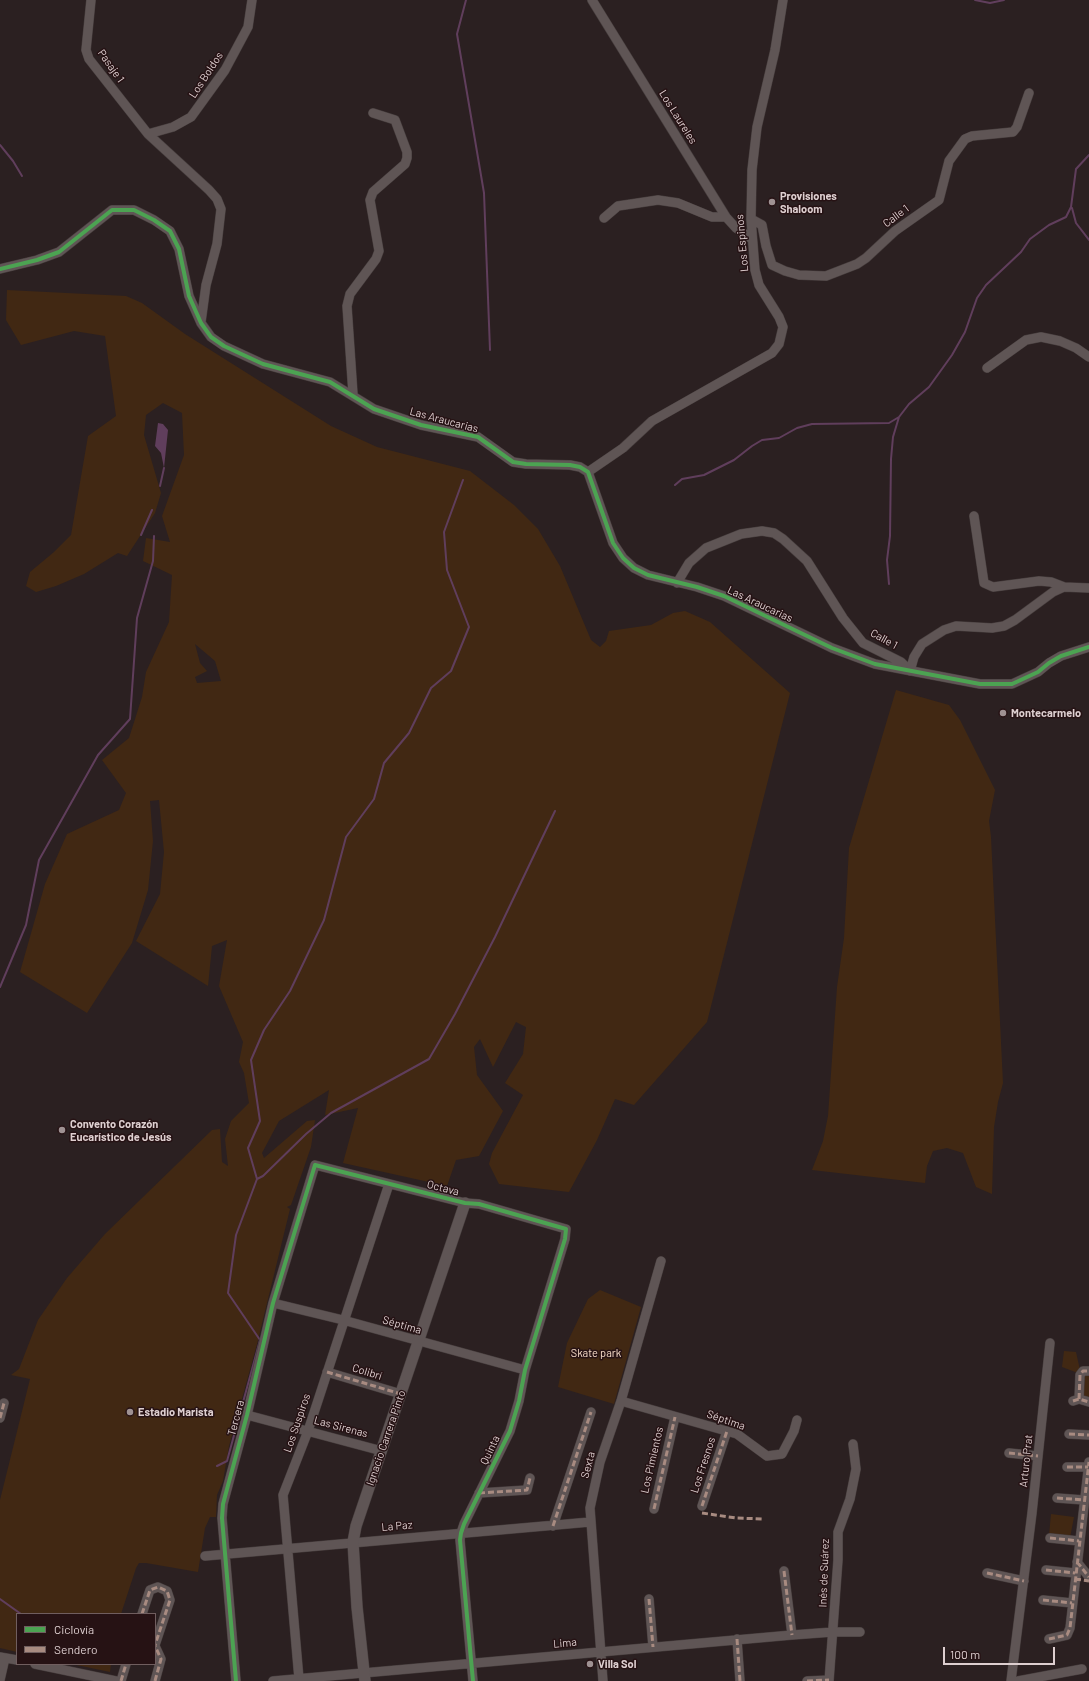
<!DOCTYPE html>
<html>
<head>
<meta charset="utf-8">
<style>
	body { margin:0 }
	#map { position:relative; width:1089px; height:1681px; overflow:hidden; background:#2b2021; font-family:Barlow,sans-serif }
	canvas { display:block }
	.legend { position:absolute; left:16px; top:1613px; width:140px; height:52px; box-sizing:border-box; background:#261214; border:1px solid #705e5f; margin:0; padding:5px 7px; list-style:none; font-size:12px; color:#decfd0 }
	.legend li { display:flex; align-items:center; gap:8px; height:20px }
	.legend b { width:20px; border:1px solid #705e5f }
	.scale { position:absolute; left:943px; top:1647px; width:112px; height:18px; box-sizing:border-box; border:2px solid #decfd0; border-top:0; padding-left:5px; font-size:12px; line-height:14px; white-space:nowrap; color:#decfd0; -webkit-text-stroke:3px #261214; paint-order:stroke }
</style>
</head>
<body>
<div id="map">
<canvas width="1089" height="1681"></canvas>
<ul class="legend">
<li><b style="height:5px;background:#4ca352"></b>Ciclovía</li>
<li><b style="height:5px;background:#a88b81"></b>Sendero</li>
</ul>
<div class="scale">100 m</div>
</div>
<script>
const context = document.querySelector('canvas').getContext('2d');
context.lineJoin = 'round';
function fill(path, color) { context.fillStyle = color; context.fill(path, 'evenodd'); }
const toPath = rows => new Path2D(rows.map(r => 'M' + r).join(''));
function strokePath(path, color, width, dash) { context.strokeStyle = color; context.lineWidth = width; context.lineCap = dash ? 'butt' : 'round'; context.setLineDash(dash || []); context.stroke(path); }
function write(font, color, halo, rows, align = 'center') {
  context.font = font + ' Barlow,sans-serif'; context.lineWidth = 3; context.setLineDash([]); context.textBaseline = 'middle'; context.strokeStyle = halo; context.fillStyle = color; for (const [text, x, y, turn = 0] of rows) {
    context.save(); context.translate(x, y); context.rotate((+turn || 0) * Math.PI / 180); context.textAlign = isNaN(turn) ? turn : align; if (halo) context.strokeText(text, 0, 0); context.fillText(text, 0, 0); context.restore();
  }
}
const green = toPath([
	[7,290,126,296,142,303,185,334,331,426,377,447,470,471,514,505,538,529,560,566,591,640,600,647,606,641,609,631,651,625,673,613,685,611,710,622,790,693,707,1022,634,1105,615,1099,597,1140,569,1192,499,1184,489,1164,492,1153,523,1095,505,1083,523,1054,526,1027,516,1022,493,1067,480,1039,474,1047,477,1075,503,1111,479,1156,456,1160,447,1186,343,1163,358,1108,325,1115,329,1090,279,1121,262,1153,264,1158,307,1121,315,1120,311,1147,291,1205,287,1207,290,1209,257,1344,229,1446,223,1481,217,1495,216,1517,210,1517,205,1528,198,1572,146,1563,139,1563,136,1568,121,1614,17,1614,17,1652,0,1648,0,1500,30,1379,11,1375,19,1369,38,1320,67,1278,105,1234,212,1130,220,1129,222,1162,228,1166,225,1139,231,1121,249,1103,244,1073,239,1062,243,1042,219,986,227,940,212,946,208,986,136,941,160,894,164,852,159,800,150,801,153,841,148,890,132,943,87,1013,20,972,45,884,67,834,119,810,126,793,102,760,129,738,142,697,146,672,169,622,172,575,143,561,146,538,170,542,162,516,184,455,182,413,163,403,146,415,144,435,161,493,155,513,127,556,118,553,84,574,56,586,36,592,26,586,30,572,54,552,71,535,88,436,116,416,105,336,74,331,21,345,6,320],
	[195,644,215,661,221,681,197,683,195,677,207,671,200,663],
	[896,690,949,705,960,720,995,790,989,821,991,837,1003,1083,998,1102,994,1127,992,1194,976,1187,963,1153,947,1148,933,1151,927,1166,925,1183,812,1170,823,1141,828,1116,837,987,844,938,849,848],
	[600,1290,641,1307,614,1404,558,1387,567,1343,588,1299],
	[1064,1351,1076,1352,1080,1370,1078,1373,1062,1367],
	[1085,1374,1089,1374,1089,1398,1083,1398],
	[1051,1514,1074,1517,1070,1538,1049,1535],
	[72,1664,111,1664,110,1672]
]);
const water = toPath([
	[158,423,163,424,168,430,164,468,161,453,155,446]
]);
const stream = toPath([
	[466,0,457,34,484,193,490,350],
	[975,0,990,3,1004,0],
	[0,145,13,161,22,176],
	[1072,208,1076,223,1089,240],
	[675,485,682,479,704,475,734,460,752,446,762,440,779,438,797,428,812,424,889,423,899,417],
	[160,486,164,468],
	[141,535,152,510],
	[889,584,887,560,890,536,891,459,893,437,899,417,909,404,929,387,952,355,965,332,977,298,986,285,1021,252,1030,239,1049,225,1066,217,1071,207,1076,169,1089,155],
	[0,987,26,925,39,860,98,755,130,719,137,618,153,561,154,536],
	[257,1179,263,1176,306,1134,331,1113,429,1059,455,1014,495,937,555,811],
	[217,1466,227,1461,260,1340,228,1293,236,1235,257,1179,248,1148,260,1121,251,1060,264,1030,290,991,324,920,346,837,374,799,384,763,409,733,431,688,451,671,469,627,447,570,444,532,463,480],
	[0,1599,21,1614]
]);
const minor = toPath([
	[91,0,86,50,89,59,148,134,209,190,217,199,221,209,217,244,206,285,201,322],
	[592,0,726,217,736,228,752,239],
	[148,134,173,127,191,117,225,70,248,27,252,0],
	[604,218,618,206,658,200,678,203,712,217,726,217],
	[751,219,762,225,766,246,772,265,785,271,799,275,826,276,857,264,866,258,895,231,939,200,949,161,965,139,972,136,1013,132,1017,127,1029,93],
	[0,269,37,260,59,252,112,210,134,210,154,220,170,231,179,249,189,296,201,323,211,337,224,346,263,364,330,382,374,409,421,425,478,437,513,462,526,464,570,465,580,467,588,472,613,543,623,558,634,568,648,575,697,587,724,596,832,648,875,664,980,684,1012,684,1038,672,1049,663,1061,656,1089,647],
	[987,368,1026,340,1041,337,1060,341,1076,348,1089,357],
	[353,394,347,306,350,294,376,259,379,251,370,200,373,192,405,164,407,158,407,152,395,120,373,113],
	[588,472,623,448,652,421,772,353,779,344,783,327,779,317,759,285,755,270,751,219,752,170,757,127,775,50,783,0],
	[974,516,984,583,993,587,1039,581,1051,582,1064,587],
	[677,583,689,563,706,548,741,534,762,531,774,533,783,539,807,561,843,618,863,643,901,662,910,671,914,657,922,644,944,630,956,626,992,628,1004,626,1015,620,1053,592,1064,587,1089,588],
	[273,1303,343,1320,525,1370],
	[327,1372,401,1394],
	[1079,1399,1080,1375,1083,1371,1089,1371],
	[621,1401,737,1434,767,1456,782,1454,794,1431,797,1420],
	[1073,1401,1079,1399,1089,1402],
	[247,1415,382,1451],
	[0,1418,4,1403],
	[1069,1434,1089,1435],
	[1009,1453,1038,1456],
	[1067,1467,1088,1467],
	[479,1493,527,1490,530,1478],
	[1057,1498,1084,1500],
	[702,1506,727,1431],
	[654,1509,675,1417],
	[553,1526,591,1412],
	[1050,1538,1079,1541],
	[205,1556,590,1522],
	[1077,1562,1089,1577],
	[1046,1570,1075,1573],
	[784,1571,792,1635],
	[987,1573,1024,1581],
	[649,1599,653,1647],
	[1043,1600,1072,1603],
	[142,1614,150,1590,158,1587,167,1591,170,1600,155,1645],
	[737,1639,740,1681],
	[1049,1639,1067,1635,1070,1628,1089,1462],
	[0,1657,17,1660],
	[35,1664,116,1681],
	[299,1679,283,1495,308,1431,389,1184],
	[0,1680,5,1658],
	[121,1681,126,1664],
	[155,1681,161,1659,155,1646],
	[236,1681,222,1518,223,1504,247,1415,273,1303,315,1165,465,1203,479,1204,566,1229,565,1239,525,1370,519,1401,510,1431,464,1524,461,1533,460,1540,473,1681],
	[273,1681,792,1635,833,1632,860,1632],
	[603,1681,590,1508,600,1462,621,1401,661,1261],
	[807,1681,829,1680],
	[829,1681,838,1560,838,1532,850,1499,856,1469,853,1444],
	[1011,1681,1032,1513,1050,1343],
	[1018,1681,1082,1669]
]);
const tertiary = toPath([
	[365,1681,357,1607,353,1542,356,1526,465,1203]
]);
const quiet = toPath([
	[327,1372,401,1394],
	[1079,1399,1080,1375,1083,1371,1089,1371],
	[1073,1401,1079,1399,1089,1402],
	[0,1418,4,1403],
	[1069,1434,1089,1435],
	[1009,1453,1038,1456],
	[1067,1467,1088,1467],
	[479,1493,527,1490,530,1478],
	[1057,1498,1084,1500],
	[702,1506,727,1431],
	[654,1509,675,1417],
	[702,1513,736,1518,763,1519],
	[553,1526,591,1412],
	[1050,1538,1079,1541],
	[1077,1562,1089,1577],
	[1046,1570,1075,1573],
	[784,1571,792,1635],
	[987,1573,1024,1581],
	[1075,1579,1089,1581],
	[649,1599,653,1647],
	[1043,1600,1072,1603],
	[142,1614,150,1590,158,1587,167,1591,170,1600,155,1645],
	[737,1639,740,1681],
	[1049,1639,1067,1635,1070,1628,1089,1462],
	[121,1681,126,1664],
	[155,1681,161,1659,155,1646],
	[807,1681,829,1680]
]);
const cycleway = toPath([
	[0,269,37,260,59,252,112,210,134,210,154,220,170,231,179,249,189,296,201,323,211,337,224,346,263,364,330,382,374,409,421,425,478,437,513,462,526,464,570,465,580,467,588,472,613,543,623,558,634,568,648,575,697,587,724,596,832,648,875,664,980,684,1012,684,1038,672,1049,663,1061,656,1089,647],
	[236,1681,222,1518,223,1504,247,1415,273,1303,315,1165,465,1203,479,1204,566,1229,565,1239,525,1370,519,1401,510,1431,464,1524,461,1533,460,1540,473,1681]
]);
const markers = [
	[772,202,4,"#9f9293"],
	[1003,713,4,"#9f9293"],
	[62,1130,4,"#9f9293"],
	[130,1412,4,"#9f9293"],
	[590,1664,4,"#9f9293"]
];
const streetNames = [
	["Pasaje 1",111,66,55],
	["Los Boldos",206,75,-57],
	["Los Laureles",678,117,58],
	["Calle 1",896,216,-37],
	["Los Espinos",742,243,-95],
	["Las Araucarias",444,420,15],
	["Las Araucarias",760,604,25],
	["Calle 1",884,639,29],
	["Octava",443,1188,14],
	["Séptima",402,1325,16],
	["Colibrí",367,1372,17],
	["Tercera",236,1418,-75],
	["Séptima",726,1420,19],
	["Los Suspiros",297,1423,-71],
	["Las Sirenas",341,1427,15],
	["Ignacio Carrera Pinto",386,1438,-71],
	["Quinta",490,1450,-65],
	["Los Pimientos",652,1460,-77],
	["Arturo Prat",1026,1461,-84],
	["Sexta",588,1465,-75],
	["Los Fresnos",703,1465,-72],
	["La Paz",397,1526,-5],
	["Inés de Suárez",824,1573,-88],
	["Lima",565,1643,-5]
];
const poiNames = [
	["Provisiones",780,196],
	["Shaloom",780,209],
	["Montecarmelo",1011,713],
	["Convento Corazón",70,1124],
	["Eucarístico de Jesús",70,1137],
	["Estadio Marista",138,1412],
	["Villa Sol",598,1664]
];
const parkNames = [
	["Skate park",596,1353]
];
fill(green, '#412813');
fill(water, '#603e5c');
strokePath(stream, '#603e5c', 2);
strokePath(minor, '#473e3e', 10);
strokePath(tertiary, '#473e3e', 12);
strokePath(minor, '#5f5555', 9);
strokePath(tertiary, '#5f5555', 11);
strokePath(quiet, '#a88b81', 3, [6, 3]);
strokePath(cycleway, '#4ca352', 4);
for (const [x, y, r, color] of markers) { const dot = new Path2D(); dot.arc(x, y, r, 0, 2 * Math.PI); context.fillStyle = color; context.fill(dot); strokePath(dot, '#261214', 1.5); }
write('11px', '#decfd0', '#261214', streetNames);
write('bold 11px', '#decfd0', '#261214', poiNames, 'left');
write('11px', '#f8ddc9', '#261214', parkNames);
</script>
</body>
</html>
